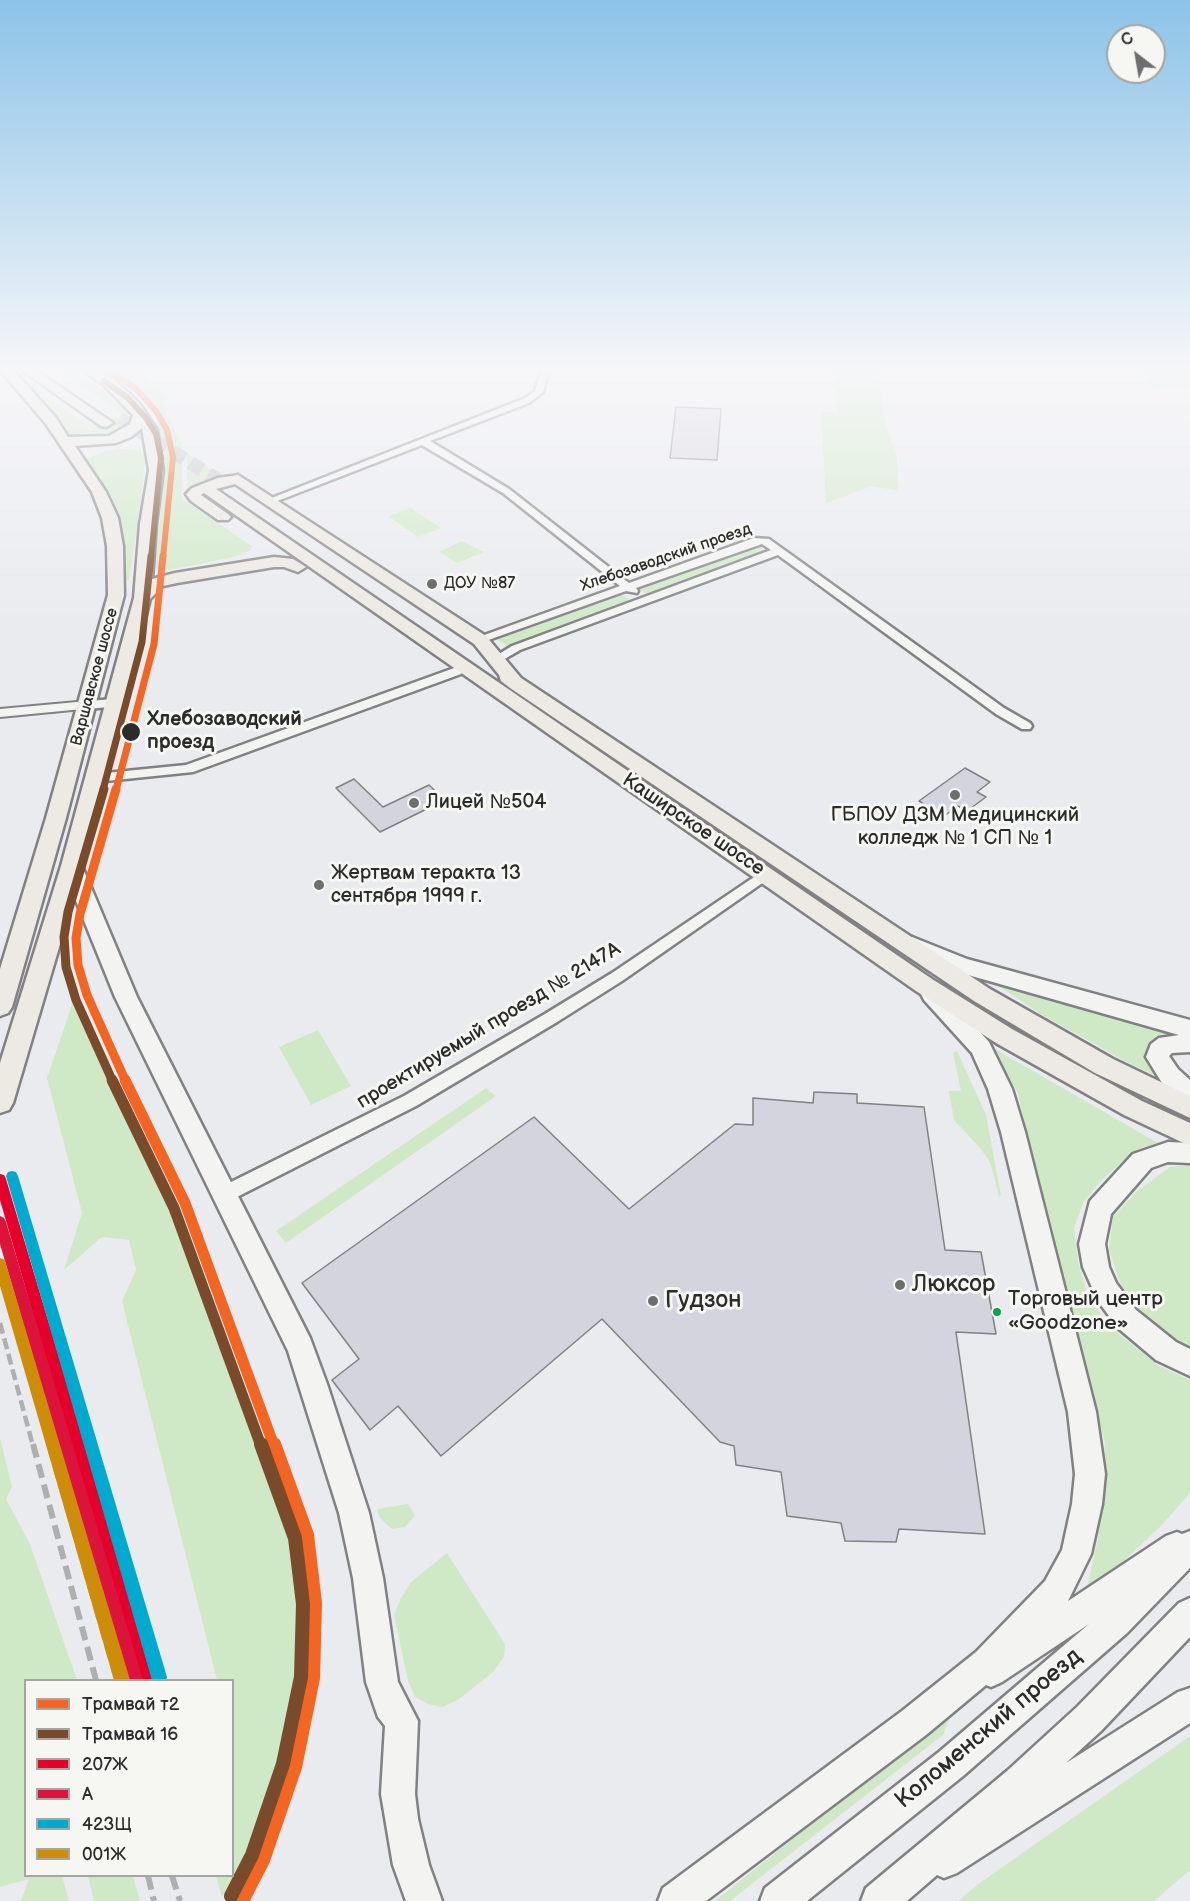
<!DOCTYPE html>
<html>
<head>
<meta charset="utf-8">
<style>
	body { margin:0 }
	#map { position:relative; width:1190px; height:1901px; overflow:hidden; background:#eaebef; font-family:"Balsamiq Sans",sans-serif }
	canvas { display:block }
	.legend { position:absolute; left:24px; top:1679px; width:210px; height:198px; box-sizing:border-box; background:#f6f6f2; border:2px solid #a5a5a2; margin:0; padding:8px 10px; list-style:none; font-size:18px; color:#2b2b2b }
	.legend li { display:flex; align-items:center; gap:12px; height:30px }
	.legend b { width:30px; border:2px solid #a5a5a2 }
	.north { position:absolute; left:1106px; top:24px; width:60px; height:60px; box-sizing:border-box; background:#f6f6f2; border:2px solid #a5a5a2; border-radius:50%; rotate:329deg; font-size:16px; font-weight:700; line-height:24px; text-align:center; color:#2b2b2b }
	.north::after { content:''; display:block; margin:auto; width:21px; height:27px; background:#6e6e70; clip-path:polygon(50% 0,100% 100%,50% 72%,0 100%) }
</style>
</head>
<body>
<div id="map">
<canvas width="1190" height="1901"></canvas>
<ul class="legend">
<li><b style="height:8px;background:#f26522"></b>Трамвай т2</li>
<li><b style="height:8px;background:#7a4b2a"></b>Трамвай 16</li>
<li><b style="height:8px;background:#e4002b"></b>207Ж</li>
<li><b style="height:8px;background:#dc143c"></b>A</li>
<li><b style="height:8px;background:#00a9ce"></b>423Щ</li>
<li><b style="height:8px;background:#ce8d09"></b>001Ж</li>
</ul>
<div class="north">С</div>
</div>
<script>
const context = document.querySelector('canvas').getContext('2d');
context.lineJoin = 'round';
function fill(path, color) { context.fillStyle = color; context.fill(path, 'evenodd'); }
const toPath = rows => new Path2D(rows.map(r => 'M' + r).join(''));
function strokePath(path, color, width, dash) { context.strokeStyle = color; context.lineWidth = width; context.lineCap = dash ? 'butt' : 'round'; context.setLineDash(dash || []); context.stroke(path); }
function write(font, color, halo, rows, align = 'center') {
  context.font = font + ' "Balsamiq Sans",sans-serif'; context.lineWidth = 6; context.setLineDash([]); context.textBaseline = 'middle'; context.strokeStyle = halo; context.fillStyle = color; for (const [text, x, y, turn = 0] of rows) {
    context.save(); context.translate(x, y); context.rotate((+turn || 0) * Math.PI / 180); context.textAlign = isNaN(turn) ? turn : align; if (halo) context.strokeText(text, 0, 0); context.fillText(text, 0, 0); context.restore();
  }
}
const green = toPath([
	[13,371,89,426,124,415,59,371,75,371,109,393,129,414,131,424,111,437,77,438,66,434,50,411],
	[834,371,878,371,885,424,897,456,898,491,872,486,826,503,821,412,837,412],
	[1145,371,1190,371,1190,386,1150,387],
	[140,372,168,397,162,403,182,445,182,499,252,546,251,550,234,557,164,571,157,570,155,565,165,470,163,446,156,414,145,401,119,378],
	[118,448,136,450,145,455,142,494,129,580,122,582,119,542,86,464,92,456],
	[187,452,192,457,220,476,187,489],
	[411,508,441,528,418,537,388,516],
	[462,541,484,552,457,563,439,552],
	[755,546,761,547,765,552,649,596,639,589],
	[621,595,628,598,630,602,510,648,496,639,510,632],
	[988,979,1175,1031,1156,1036,1150,1045,1151,1056,1167,1081,1125,1061,1044,1016],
	[74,999,174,1207,294,1542,301,1651,295,1711,274,1798,251,1852,222,1897,216,1876,232,1876,232,1680,217,1680,122,1301,136,1270,129,1240,102,1237,64,1270,82,1213,47,1078],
	[318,1030,351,1086,311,1105,279,1047],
	[988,1045,1158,1143,1141,1148,1127,1157,1102,1180,1084,1201,1074,1228,1078,1262,1088,1297,1112,1328,1159,1366,1190,1380,1190,1493,1162,1525,1085,1597,1098,1538,1105,1443,1017,1091],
	[957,1051,986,1115,1001,1196,999,1196,990,1162,980,1148,954,1120,949,1091,961,1091,953,1053],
	[486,1088,496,1096,286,1243,276,1231],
	[1190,1165,1190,1349,1169,1338,1139,1312,1121,1286,1109,1249,1113,1217,1137,1191,1170,1167],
	[0,1438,12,1487,6,1499,30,1544,77,1680,26,1680,26,1876,62,1876,69,1901,21,1901,29,1879,0,1887],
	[408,1504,415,1516,405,1527,392,1529,379,1517,377,1509],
	[447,1553,505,1644,504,1657,493,1672,458,1700,442,1707,428,1704,415,1697,408,1681,394,1615,401,1598,411,1582],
	[949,1720,943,1735,730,1901,715,1901,932,1728],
	[1190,1736,1190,1870,1154,1901,958,1901,981,1882],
	[88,1876,133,1876,140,1901,94,1901]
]);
const building = toPath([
	[676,407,721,409,717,460,670,458,676,407],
	[965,768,990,782,977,792,986,797,967,811,958,806,944,816,919,801,965,768],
	[354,779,383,807,429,785,445,800,380,832,336,788,354,779],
	[814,1092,857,1094,857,1103,924,1107,945,1250,981,1252,996,1334,956,1332,985,1534,899,1529,896,1542,845,1541,841,1523,787,1516,781,1472,736,1465,734,1446,720,1442,602,1319,441,1456,398,1406,370,1430,332,1380,359,1359,302,1283,534,1117,629,1209,735,1124,753,1125,753,1098,813,1103,814,1092]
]);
const primaryTunnel = toPath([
	[119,418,226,485]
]);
const minor = toPath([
	[541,371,549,371,543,392,529,403,430,441,509,489,629,583,754,538,769,539,1004,708,1030,723,1032,726,1030,729,1022,729,996,714,778,555,520,650,501,661,497,663,491,659,512,646,771,550,762,544,636,588,638,591,637,593,626,591,480,643,474,640,476,638,620,586,503,493,422,445,272,503,264,501,523,399,535,391,541,371],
	[457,667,463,671,461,674,193,772,96,782,89,778,96,774,186,765,457,667],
	[115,699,121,703,119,706,88,709,82,705,88,701,115,699],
	[766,869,773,874,771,877,622,981,557,1022,416,1106,229,1201,223,1203,217,1201,214,1195,217,1189,404,1096,545,1014,612,973,766,869]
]);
const tertiary = toPath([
	[88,701,95,705,93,708,0,717,0,709,88,701]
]);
const secondary = toPath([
	[72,859,79,861,82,866,137,997,310,1338,327,1384,369,1513,383,1578,398,1682,418,1721,415,1794,418,1819,429,1865,442,1901,406,1901,393,1865,381,1794,385,1726,378,1717,366,1682,353,1578,339,1513,288,1351,115,997,62,866,65,861,72,859],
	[912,937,967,959,1190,1020,1190,1052,1172,1053,1169,1056,1178,1069,1190,1080,1190,1104,1182,1101,1162,1083,1146,1057,1151,1044,1159,1038,1179,1035,954,971,905,950,902,945,905,940,912,937],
	[932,986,940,988,989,1042,1012,1089,1025,1132,1096,1412,1105,1474,1102,1504,1091,1554,1068,1601,1166,1536,1177,1532,1182,1534,1190,1531,1190,1568,1127,1633,963,1776,807,1901,760,1901,765,1888,939,1752,1089,1624,1002,1682,991,1687,986,1685,926,1735,706,1901,658,1901,663,1888,902,1711,976,1652,1045,1581,1062,1550,1072,1504,1075,1474,1068,1412,1001,1132,988,1089,972,1053,924,1000,921,994,924,988,932,986],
	[1168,1142,1190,1143,1190,1163,1168,1162,1151,1168,1111,1214,1105,1244,1109,1267,1116,1283,1136,1310,1176,1342,1190,1349,1190,1376,1156,1360,1118,1328,1098,1301,1083,1267,1079,1244,1090,1201,1133,1154,1168,1142],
	[1190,1598,1190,1637,1101,1731,1066,1763,1178,1692,1190,1688,1190,1723,957,1873,944,1878,937,1875,907,1901,861,1901,866,1888,1007,1771,1077,1707,1179,1603,1190,1598]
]);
const primary = toPath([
	[1,371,14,371,56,418,68,437,109,436,130,424,133,415,104,385,84,371,99,371,114,379,139,403,157,430,163,470,156,524,152,579,175,573,274,557,293,559,306,567,298,572,284,567,274,567,177,583,163,586,150,599,83,866,13,1103,9,1110,0,1113,0,1063,61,866,134,598,140,524,149,470,142,428,131,437,116,443,75,446,106,492,118,518,123,546,124,595,66,818,12,1007,8,1013,0,1016,0,969,46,818,108,595,107,546,102,518,92,492,46,424,1,371],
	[23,371,37,371,113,423,106,427,101,426,23,371],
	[238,475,486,636,521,678,990,989,1113,1059,1190,1096,1190,1118,1095,1073,974,1001,510,688,501,681,499,675,474,644,235,484,216,489,932,979,1012,1029,1142,1101,1190,1123,1190,1146,1124,1115,996,1043,916,991,204,493,201,495,228,514,231,517,228,520,218,520,191,501,186,494,192,488,218,478,238,475]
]);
const railFar1 = toPath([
	[0,1273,50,1446],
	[0,1323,33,1446]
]);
const rail = toPath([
	[33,1444,96,1680],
	[49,1444,117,1680],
	[148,1876,154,1901],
	[172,1876,180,1901]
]);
const rail1 = toPath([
	[0,1174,4,1175,6,1179,155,1680,139,1680,0,1200,0,1174]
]);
const rail2 = toPath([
	[0,1216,4,1218,6,1222,143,1680,127,1680,0,1244,0,1216]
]);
const rail3 = toPath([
	[12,1171,16,1172,18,1176,167,1677,166,1680,152,1680,151,1677,6,1176,8,1172,12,1171]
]);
const rail4 = toPath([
	[0,1258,5,1260,6,1264,130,1680,114,1680,0,1286,0,1258]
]);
const tram1Far4 = toPath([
	[111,371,136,389,156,411,167,430,173,457,163,558]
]);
const tram1Far3 = toPath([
	[116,790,154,644,163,556]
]);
const tram1Far2 = toPath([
	[116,789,80,914,76,938,78,965,87,995,126,1082]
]);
const tram1Far1 = toPath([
	[125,1080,185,1203,274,1446]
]);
const tram1 = toPath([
	[242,1901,263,1860,295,1767,313,1678,315,1603,307,1535,274,1444]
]);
const tram2Far4 = toPath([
	[104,381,128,398,146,418,156,434,161,458,151,558]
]);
const tram2Far3 = toPath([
	[103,790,142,642,151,556]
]);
const tram2Far2 = toPath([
	[104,789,68,912,64,937,66,967,76,1000,113,1082]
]);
const tram2Far1 = toPath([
	[112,1080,174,1208,261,1446]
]);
const tram2 = toPath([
	[231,1896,252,1855,283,1764,301,1677,303,1604,295,1538,261,1444]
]);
const markers = [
	[432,584,6,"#6e6e70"],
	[131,732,10,"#2b2b2b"],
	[955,795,6,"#6e6e70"],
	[414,803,6,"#6e6e70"],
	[319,885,6,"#6e6e70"],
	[900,1285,6,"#6e6e70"],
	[653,1301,6,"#6e6e70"],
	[997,1312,5,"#00a651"]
];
const farStreetnames = [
	["Хлебозаводский проезд",666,558,-19],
	["Варшавское шоссе",95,677,-75]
];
const farPoinames = [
	["ДОУ №87",444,584]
];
const stopNames = [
	["Хлебозаводский",147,720],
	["проезд",147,743]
];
const poiNames = [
	["Лицей №504",426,803],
	["ГБПОУ ДЗМ Медицинский",955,816,"center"],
	["колледж № 1 СП № 1",955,839,"center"],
	["Жертвам теракта 13",331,874],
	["сентября 1999 г.",331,897]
];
const streetNames = [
	["Каширское шоссе",693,825,34],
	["проектируемый проезд № 2147А",489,1026,-31]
];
const nearBusnames = [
	["Торговый центр",1008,1300],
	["«Goodzone»",1008,1324]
];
const nearPoinames = [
	["Люксор",912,1285],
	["Гудзон",665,1301]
];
const nearStreetnames = [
	["Коломенский проезд",989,1729,-40]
];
fill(green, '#cfe9c6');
fill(building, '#d3d4de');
strokePath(building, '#818183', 1.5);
strokePath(primaryTunnel, '#c4c5c8', 14, [14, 7]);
strokePath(minor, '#818183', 5);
strokePath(tertiary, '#818183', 4);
strokePath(secondary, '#818183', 5);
strokePath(primary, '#818183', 5);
fill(minor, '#f3f4f2');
fill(tertiary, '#f3f4f2');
fill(secondary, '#f3f4f2');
fill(primary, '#ede9e3');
strokePath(railFar1, '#aeafae', 4.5, [11, 5]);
strokePath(rail, '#aeafae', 6, [14, 7]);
fill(rail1, '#e4002b');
fill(rail2, '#dc143c');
fill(rail3, '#00a9ce');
fill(rail4, '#ce8d09');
strokePath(tram1Far4, '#f26522', 6);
strokePath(tram1Far3, '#f26522', 7);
strokePath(tram1Far2, '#f26522', 9);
strokePath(tram1Far1, '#f26522', 11);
strokePath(tram1, '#f26522', 14);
strokePath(tram2Far4, '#7a4b2a', 6);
strokePath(tram2Far3, '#7a4b2a', 7);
strokePath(tram2Far2, '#7a4b2a', 9);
strokePath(tram2Far1, '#7a4b2a', 11);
strokePath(tram2, '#7a4b2a', 14);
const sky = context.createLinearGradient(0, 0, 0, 637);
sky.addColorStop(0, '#8cc3e8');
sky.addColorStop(0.58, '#f6f6f8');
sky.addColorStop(1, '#f6f6f800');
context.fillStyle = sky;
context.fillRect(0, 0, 1190, 637);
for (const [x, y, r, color] of markers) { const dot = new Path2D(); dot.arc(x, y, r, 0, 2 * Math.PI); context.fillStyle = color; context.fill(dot); strokePath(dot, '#f6f6f2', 2); }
write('16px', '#2b2b2b', '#f6f6f2', farStreetnames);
write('16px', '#2b2b2b', '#f6f6f2', farPoinames, 'left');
write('bold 20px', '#2b2b2b', '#f6f6f2', stopNames, 'left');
write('20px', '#2b2b2b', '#f6f6f2', poiNames, 'left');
write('20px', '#2b2b2b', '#f6f6f2', streetNames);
write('21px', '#2b2b2b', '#f6f6f2', nearBusnames, 'left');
write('24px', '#2b2b2b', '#f6f6f2', nearPoinames, 'left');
write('24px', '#2b2b2b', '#f6f6f2', nearStreetnames);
</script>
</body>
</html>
